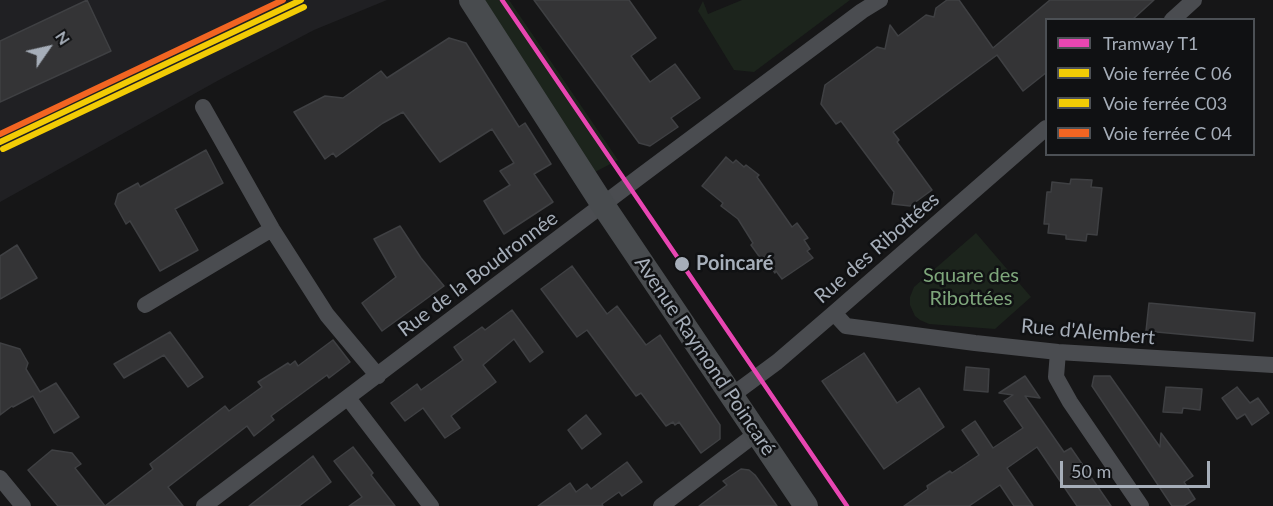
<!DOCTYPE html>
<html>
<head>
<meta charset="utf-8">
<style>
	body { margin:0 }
	#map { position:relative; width:1273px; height:506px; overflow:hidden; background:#161617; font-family:Lato,sans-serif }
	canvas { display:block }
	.legend { position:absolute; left:1045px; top:18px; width:210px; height:138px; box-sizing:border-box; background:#101113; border:2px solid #4c5055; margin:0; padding:8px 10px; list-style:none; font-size:18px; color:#a6aeb9 }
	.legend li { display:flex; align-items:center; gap:12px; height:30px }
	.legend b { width:30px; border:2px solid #4c5055 }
	.north { position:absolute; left:18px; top:18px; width:60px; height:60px; -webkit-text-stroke:4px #101113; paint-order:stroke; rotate:56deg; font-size:16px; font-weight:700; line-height:24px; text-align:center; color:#a6aeb9 }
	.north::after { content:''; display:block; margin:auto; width:21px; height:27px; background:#a6aeb9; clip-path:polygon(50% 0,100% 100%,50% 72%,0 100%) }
	.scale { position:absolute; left:1060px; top:461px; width:150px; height:27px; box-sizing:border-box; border:3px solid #a6aeb9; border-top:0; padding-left:8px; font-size:18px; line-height:21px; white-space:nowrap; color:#a6aeb9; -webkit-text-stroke:4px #101113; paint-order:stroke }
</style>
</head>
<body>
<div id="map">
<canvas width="1273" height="506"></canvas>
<ul class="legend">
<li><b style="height:8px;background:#e846b2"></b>Tramway T1</li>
<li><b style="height:8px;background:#f2cc05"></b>Voie ferrée C 06</li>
<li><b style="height:8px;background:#f2cc05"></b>Voie ferrée C03</li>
<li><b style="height:8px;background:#f26522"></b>Voie ferrée C 04</li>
</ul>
<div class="north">N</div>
<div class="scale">50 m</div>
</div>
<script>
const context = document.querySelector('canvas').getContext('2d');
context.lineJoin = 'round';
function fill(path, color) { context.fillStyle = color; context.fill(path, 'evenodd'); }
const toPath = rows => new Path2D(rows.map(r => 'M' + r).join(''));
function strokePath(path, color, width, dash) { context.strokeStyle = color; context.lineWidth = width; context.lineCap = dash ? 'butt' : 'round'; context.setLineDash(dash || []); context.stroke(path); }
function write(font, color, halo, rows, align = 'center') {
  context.font = font + ' Lato,sans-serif'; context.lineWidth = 5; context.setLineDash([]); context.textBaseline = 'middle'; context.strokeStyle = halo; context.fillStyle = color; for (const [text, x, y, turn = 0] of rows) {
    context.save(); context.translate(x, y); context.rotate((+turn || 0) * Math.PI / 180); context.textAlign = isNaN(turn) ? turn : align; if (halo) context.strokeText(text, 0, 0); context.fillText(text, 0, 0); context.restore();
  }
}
const built = toPath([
	[0,0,387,0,314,30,219,80,0,202]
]);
const green = toPath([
	[481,0,509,0,618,160,595,172],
	[742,0,850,0,754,72,734,70,698,11,703,1,708,14],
	[976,233,1031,297,995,329,929,324,920,320,915,316,910,305,910,297,914,287]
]);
const building = toPath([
	[87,0,111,51,0,102,0,41,87,0],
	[534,0,629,0,656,38,631,56,650,82,675,64,700,98,671,118,678,127,650,146,639,143,534,0],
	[947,0,959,0,993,48,1050,0,1154,0,1132,20,1047,20,1047,72,1023,91,997,55,893,132,899,140,897,142,932,190,910,206,892,204,894,192,841,121,836,124,821,104,825,85,877,47,885,49,890,25,898,36,926,15,934,17,936,8,947,0],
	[449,38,466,43,519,127,525,123,551,164,534,174,553,202,504,234,484,201,510,185,500,171,514,163,492,129,440,162,403,112,383,123,336,157,333,153,325,159,294,112,325,96,343,98,381,71,387,78,449,38],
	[206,150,223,183,175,209,198,250,160,271,130,221,126,224,115,204,118,194,138,183,140,187,206,150],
	[726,157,733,163,736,160,744,167,746,165,759,175,757,177,792,227,797,223,808,238,804,240,810,249,807,251,813,258,782,279,776,271,775,273,764,257,761,259,751,245,753,243,738,219,721,206,723,203,702,186,726,157],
	[1071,179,1092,180,1091,187,1102,188,1097,235,1087,234,1086,241,1066,239,1066,235,1048,233,1049,224,1044,224,1047,192,1051,192,1052,182,1070,184,1071,179],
	[400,226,421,258,444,286,382,331,362,303,396,277,374,239,400,226],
	[17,245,37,278,0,299,0,256,17,245],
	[572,266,607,314,617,306,646,345,660,335,720,425,720,439,701,453,679,422,675,425,673,422,666,426,641,393,636,396,587,330,577,337,541,289,572,266],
	[1149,303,1255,313,1253,341,1146,331,1149,303],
	[512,310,543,352,530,362,514,339,483,365,496,382,451,416,460,428,445,438,423,408,405,421,391,403,417,384,421,390,463,360,454,347,482,327,485,330,512,310],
	[170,332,203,377,188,387,164,355,124,378,114,364,170,332],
	[333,340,350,362,329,378,327,375,271,416,274,420,254,436,247,426,168,487,183,506,58,506,28,470,52,450,72,453,81,464,75,468,105,506,153,469,150,464,225,406,229,411,262,387,258,382,288,363,290,365,295,361,298,366,333,340],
	[0,343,20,349,28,363,26,369,40,392,56,383,79,417,54,433,33,396,13,407,12,406,0,415,0,343],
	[864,353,897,403,919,388,944,427,884,469,822,381,864,353],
	[966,367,989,369,988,392,964,390,966,367],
	[1025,376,1040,398,1025,396,1064,452,1071,448,1111,506,1077,506,1037,447,1007,468,1033,506,1014,506,1000,485,969,506,904,506,928,489,927,486,950,471,952,473,979,455,962,430,975,421,993,448,1023,428,1004,401,1013,395,999,393,1025,376],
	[1094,376,1110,376,1160,447,1161,433,1193,476,1184,482,1195,499,1184,506,1172,506,1092,386,1094,376],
	[1166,387,1202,389,1200,410,1183,408,1182,413,1163,412,1166,387],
	[1237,387,1250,403,1258,398,1269,413,1252,425,1245,414,1237,419,1222,398,1237,387],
	[586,415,601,434,582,449,568,430,586,415],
	[353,447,373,473,371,475,395,506,349,506,362,497,334,461,353,447],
	[313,456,331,482,299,506,249,506,313,456],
	[627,462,642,482,622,496,619,492,602,504,603,506,538,506,570,483,576,492,587,484,591,489,627,462],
	[741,469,749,470,755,475,777,506,699,506,727,485,723,481,741,469]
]);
const minor = toPath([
	[1172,20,1194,0],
	[203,107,272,229,327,315,378,376],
	[145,305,272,229],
	[834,313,846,326,975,343,1058,352,1273,365],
	[1058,352,1056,377,1070,402,1141,506],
	[731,396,777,362,834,313,1046,128],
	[348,398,431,506],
	[0,478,23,506],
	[204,506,642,175,862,11,880,0],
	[661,506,757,433]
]);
const secondary = toPath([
	[471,0,603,205,806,506]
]);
const rail1 = toPath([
	[0,142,301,0]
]);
const rail2 = toPath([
	[3,149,304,7]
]);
const rail3 = toPath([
	[0,134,283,0]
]);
const tram1 = toPath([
	[502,0,847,506]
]);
const markers = [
	[682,264,8,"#a6aeb9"]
];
const streetNames = [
	["Rue des Ribottées",877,248,-41],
	["Rue de la Boudronnée",478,274,-37],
	["Rue d'Alembert",1088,332,5],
	["Avenue Raymond Poincaré",705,356,56]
];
const stopNames = [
	["Poincaré",696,264]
];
const parkNames = [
	["Square des",971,276],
	["Ribottées",971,299]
];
fill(built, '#202023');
fill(green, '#1c241c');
fill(building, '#343436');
strokePath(building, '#3f4043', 1.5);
strokePath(minor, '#4a4c50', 16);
strokePath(secondary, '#484b4e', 24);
strokePath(rail1, '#f2cc05', 6);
strokePath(rail2, '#f2cc05', 6);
strokePath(rail3, '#f26522', 6);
strokePath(tram1, '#e846b2', 4.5);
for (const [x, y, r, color] of markers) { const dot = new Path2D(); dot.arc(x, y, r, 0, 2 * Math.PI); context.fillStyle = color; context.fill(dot); strokePath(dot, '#101113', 2); }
write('20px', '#a6aeb9', '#101113', streetNames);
write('bold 20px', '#a6aeb9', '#101113', stopNames, 'left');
write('20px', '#7ea67b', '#101113', parkNames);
</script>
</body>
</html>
